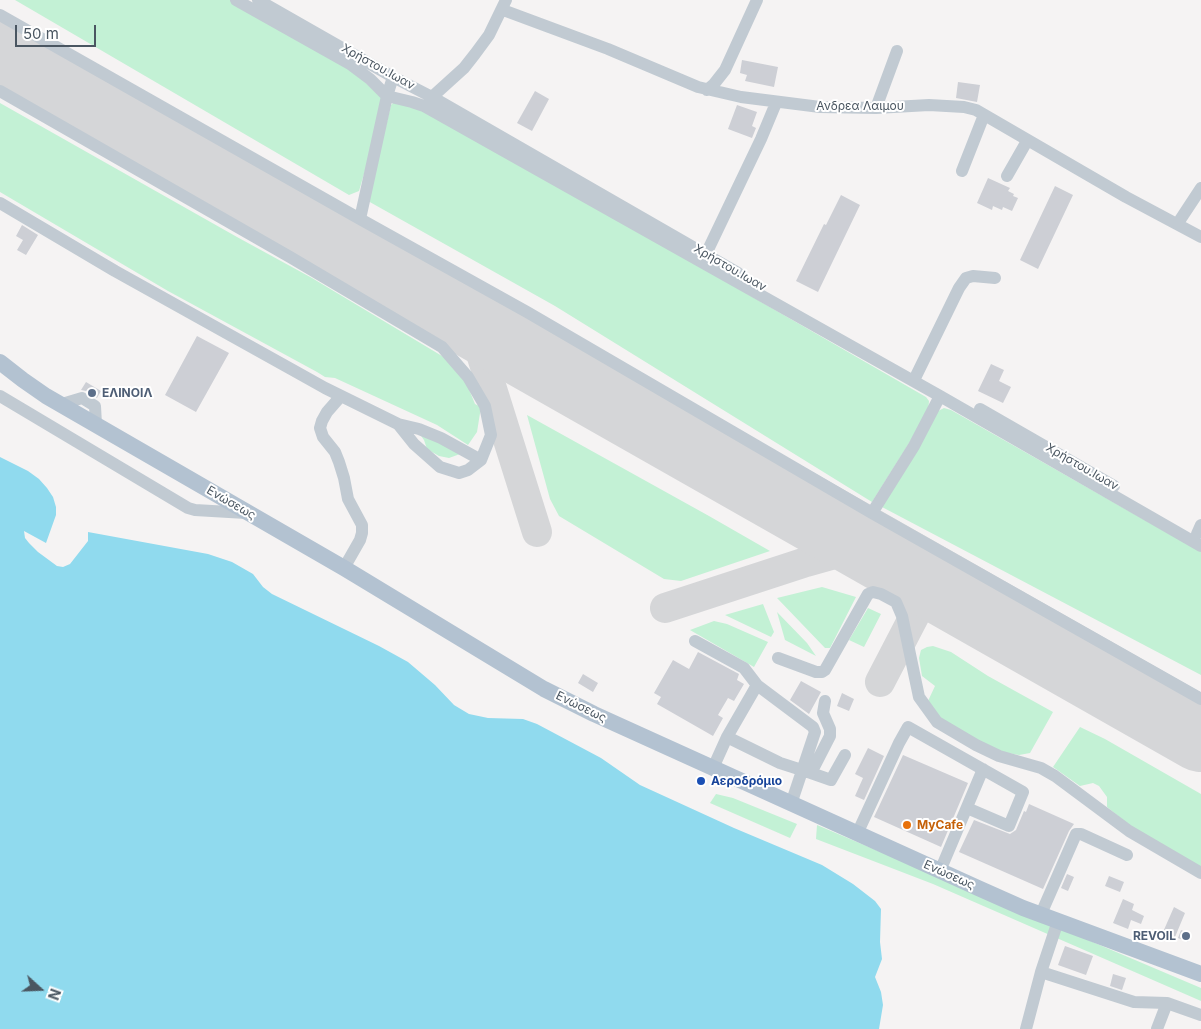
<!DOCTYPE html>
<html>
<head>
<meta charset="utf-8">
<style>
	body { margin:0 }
	#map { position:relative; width:1201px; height:1029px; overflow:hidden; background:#f5f3f3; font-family:Inter,sans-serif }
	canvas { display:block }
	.north { position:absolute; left:15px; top:964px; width:50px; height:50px; -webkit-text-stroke:4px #fff; paint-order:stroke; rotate:110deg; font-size:14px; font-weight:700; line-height:20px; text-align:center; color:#4a5661 }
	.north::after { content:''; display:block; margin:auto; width:18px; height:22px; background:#4a5661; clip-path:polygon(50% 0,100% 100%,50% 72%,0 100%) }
	.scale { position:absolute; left:15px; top:25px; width:81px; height:22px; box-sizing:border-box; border:2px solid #4a5661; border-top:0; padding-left:6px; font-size:15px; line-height:18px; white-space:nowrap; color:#4a5661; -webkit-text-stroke:4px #fff; paint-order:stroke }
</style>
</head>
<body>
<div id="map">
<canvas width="1201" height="1029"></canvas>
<div class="north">N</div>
<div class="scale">50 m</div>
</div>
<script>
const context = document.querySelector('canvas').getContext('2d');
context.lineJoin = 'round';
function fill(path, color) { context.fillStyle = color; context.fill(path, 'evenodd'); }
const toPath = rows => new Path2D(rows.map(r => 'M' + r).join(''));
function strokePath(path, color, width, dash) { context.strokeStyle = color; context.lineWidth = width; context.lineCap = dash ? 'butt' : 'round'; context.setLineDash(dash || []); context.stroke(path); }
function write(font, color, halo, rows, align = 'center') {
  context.font = font + ' Inter,sans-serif'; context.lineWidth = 4; context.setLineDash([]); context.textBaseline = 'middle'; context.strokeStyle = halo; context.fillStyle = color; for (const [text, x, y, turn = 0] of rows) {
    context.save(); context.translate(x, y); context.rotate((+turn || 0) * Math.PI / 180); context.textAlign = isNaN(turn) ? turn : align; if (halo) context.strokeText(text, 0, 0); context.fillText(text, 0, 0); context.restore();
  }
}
const green = toPath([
	[15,0,230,0,349,67,382,98,383,109,359,191,349,195],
	[394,102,408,103,612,216,926,397,929,401,928,413,872,502,555,306,368,201,391,105],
	[0,103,237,237,312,278,452,362,466,382,475,404,481,407,477,432,468,445,437,425,335,378,325,377,317,372,168,291,0,192],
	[944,408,951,410,1201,552,1201,675,882,507,938,411],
	[527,415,709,516,770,551,681,581,664,579,559,516,550,499],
	[416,429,460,454,449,458,439,456,427,449,424,440],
	[822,587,856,597,830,648,825,648,777,598],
	[763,604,774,632,771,637,725,615],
	[868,608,881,614,864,647,849,640],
	[777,612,807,643,816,656,785,640],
	[714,621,727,624,768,642,754,667,690,630],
	[933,646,951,652,988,676,1053,712,1030,753,1019,755,1007,753,989,747,935,715,928,701,935,686,922,676,919,658,921,650,927,647],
	[1080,727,1105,739,1201,794,1201,867,1133,828,1107,807,1107,797,1099,786,1093,783,1080,786,1053,767],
	[716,794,733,798,797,824,790,838,710,803],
	[817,825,1201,988,1201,1001,933,884,816,839]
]);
const water = toPath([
	[0,457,28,471,39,479,47,488,53,497,56,507,56,515,46,543,24,531,25,538,29,543,38,552,57,566,63,567,70,564,88,541,88,532,208,554,232,562,253,574,263,587,272,594,379,646,408,662,435,685,454,705,469,714,488,718,523,719,537,724,601,758,640,785,734,828,822,865,853,884,875,901,881,909,880,942,882,959,875,977,881,992,883,1005,879,1029,0,1029]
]);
const taxiway = toPath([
	[464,317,471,327,477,341,537,532],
	[490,383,488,371,490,361,498,352,502,349,514,348,526,352],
	[806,562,819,554,823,545,825,535,821,519],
	[665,608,806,562,838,553,858,549,883,555],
	[880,682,920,605,926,597,931,593,946,591]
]);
const runway = toPath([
	[0,53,1201,735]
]);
const building = toPath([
	[742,60,778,67,774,87,745,81,747,75,740,73],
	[958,82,980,85,977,102,956,98],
	[535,91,549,99,532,131,517,123],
	[737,105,757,112,752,126,756,128,752,138,728,129],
	[988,178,1010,188,1008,191,1014,194,1013,196,1018,198,1012,211,1003,207,1002,210,993,206,992,210,977,203],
	[1055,186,1073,195,1038,269,1020,260],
	[841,195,860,205,818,292,796,281,824,224,826,225],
	[22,225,38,235,26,255,17,250,23,240,16,236],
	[197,336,229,353,196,412,165,395],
	[991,364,1004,370,999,381,1011,387,1003,403,978,391],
	[86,382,101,391,97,398,86,391,81,390],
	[698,652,739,674,737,680,744,684,734,701,728,698,718,715,723,718,713,736,657,704,661,697,654,693,673,660,689,669],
	[583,674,598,683,593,692,578,683],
	[801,681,821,692,809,714,790,700],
	[842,693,854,699,849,711,837,706],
	[868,748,884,756,864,800,855,796,863,778,855,774],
	[903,755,968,783,941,847,874,817],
	[1029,804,1074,824,1069,831,1043,889,959,852,974,820,1010,834,1016,830,1024,811,1026,812],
	[1067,874,1074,877,1068,891,1061,888],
	[1109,876,1124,882,1120,892,1105,886],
	[1123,899,1134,904,1132,910,1144,916,1141,924,1131,920,1128,929,1113,923],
	[1174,907,1185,913,1175,937,1163,932],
	[1181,930,1191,934,1188,942,1178,938],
	[1065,946,1093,956,1086,975,1058,965],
	[1113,974,1126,978,1122,990,1110,986]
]);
const minor = toPath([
	[236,0,350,64,370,79,387,96,412,102,424,106,940,396,1201,546],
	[258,0,393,77,432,97,738,273],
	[503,10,608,49,698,87,741,97,820,107,876,108,929,105,964,107,976,110,1126,197,1201,237],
	[0,15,360,219,527,312,872,513,1201,699],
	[707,90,714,84,725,70,757,0],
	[0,91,290,257,442,347,468,377,485,406,491,435,481,460,468,470,459,473,440,467,414,444,398,424,325,388,291,369,115,271,0,203],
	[432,97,464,68,475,54,489,35,506,0],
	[876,108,897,51],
	[962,171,984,115],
	[1007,176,1027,141],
	[360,219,387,96,393,77],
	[1178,223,1201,188],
	[706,254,761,139,776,103],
	[916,376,959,288,966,278,973,276,995,278],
	[0,396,188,508,195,510,246,513],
	[341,396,327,412,322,421,320,428,323,437,335,452,339,462,344,478,348,499,362,525,362,533,360,540,344,568],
	[62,404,82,398,95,406,96,424],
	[980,409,1114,486],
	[398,424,419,429,441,438,481,460],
	[872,513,914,446,940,396],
	[1197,534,1201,525],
	[695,641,744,668,757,685],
	[778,658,816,672,822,672,825,670,868,594,873,592,881,594,896,602,902,616,919,697,937,722,976,745,999,756,1041,768,1055,776,1129,831,1201,873],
	[727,737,780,763,811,773,830,736,830,729,823,713,825,701],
	[713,768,727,737,757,685,813,727,815,732,791,804],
	[811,773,831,780,845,755],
	[857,834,899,743,908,727,1023,792,1009,826,967,808],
	[940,871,983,769],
	[1041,914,1076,834,1081,834,1127,855],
	[1041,972,1058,921],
	[1026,1029,1041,972,1134,1002,1167,1003,1201,1015],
	[1157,1029,1167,1003]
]);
const major = toPath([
	[0,362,23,380,46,396,344,568,544,689,594,714,978,888,1023,908,1201,974]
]);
const markers = [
	[92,393,5,"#5c6f8a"],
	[701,781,5,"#1a4fb4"],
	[907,825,5,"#e8710a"],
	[1186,936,5,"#5c6f8a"]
];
const streetNames = [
	["Χρήστου.Ιωαν",378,67,29],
	["Ανδρεα Λαιμου",860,106],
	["Χρήστου.Ιωαν",730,268,30],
	["Χρήστου.Ιωαν",1082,467,30],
	["Ενώσεως",231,503,30],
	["Ενώσεως",581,707,26],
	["Ενώσεως",949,875,24]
];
const serviceNames = [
	["ΕΛΙΝΟΙΛ",102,393],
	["REVOIL",1176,936,"right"]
];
const transitNames = [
	["Αεροδρόμιο",711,781]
];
const foodNames = [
	["MyCafe",917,825]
];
fill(green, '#c3f1d5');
fill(water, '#90daee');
strokePath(taxiway, '#d5d6d8', 30);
strokePath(runway, '#d5d6d8', 74);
fill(building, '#cdcfd5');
strokePath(minor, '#c1cad2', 12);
strokePath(major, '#b3c2d1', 16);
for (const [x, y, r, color] of markers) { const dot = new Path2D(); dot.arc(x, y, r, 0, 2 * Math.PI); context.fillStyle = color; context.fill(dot); strokePath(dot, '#fff', 2); }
write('12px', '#4a5661', '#fff', streetNames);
write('bold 12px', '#4e5e75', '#fff', serviceNames, 'left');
write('bold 12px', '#164399', '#fff', transitNames, 'left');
write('bold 12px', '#c56008', '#fff', foodNames, 'left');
</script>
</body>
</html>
